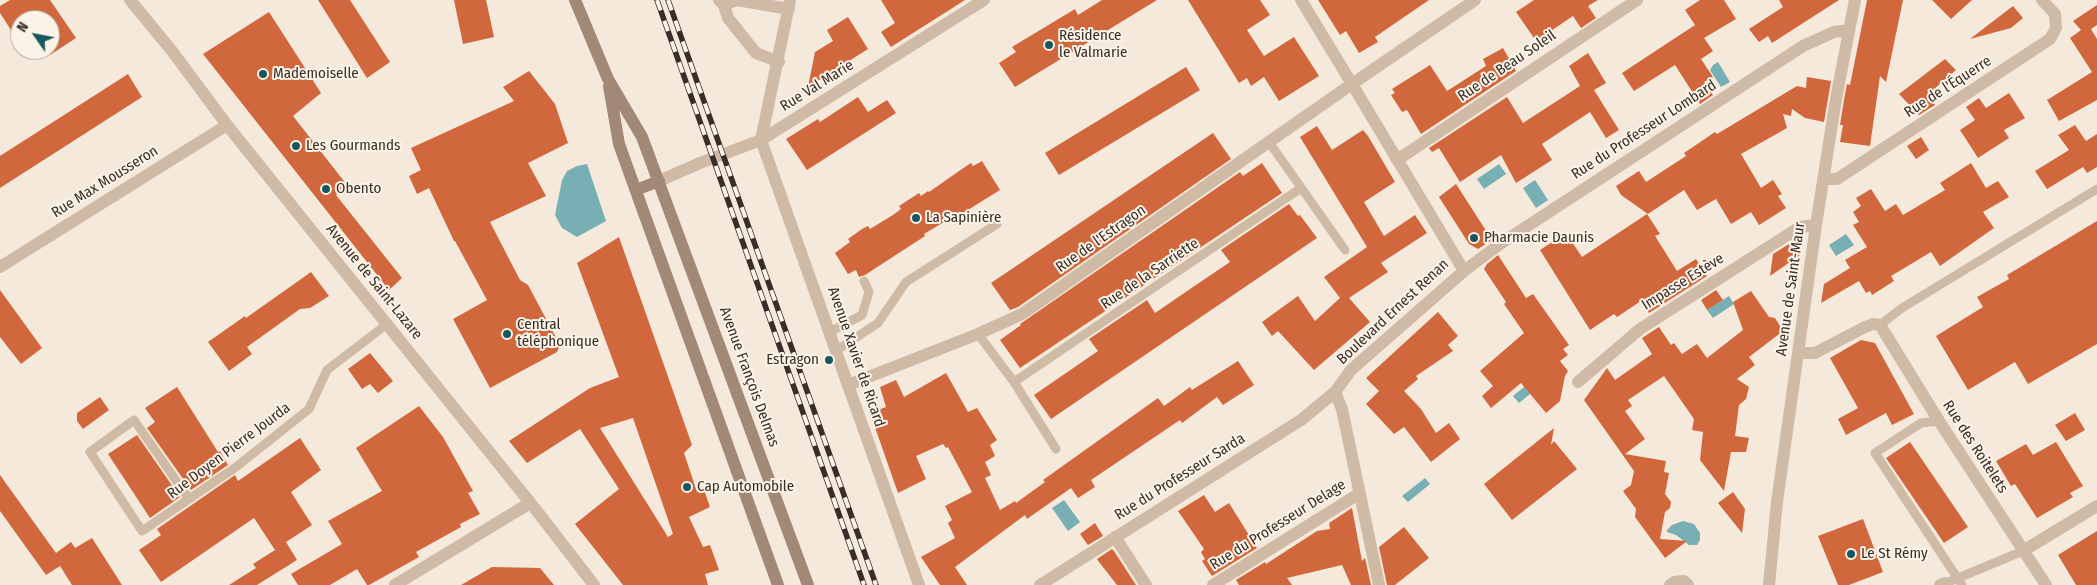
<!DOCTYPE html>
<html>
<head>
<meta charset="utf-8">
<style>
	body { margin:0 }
	#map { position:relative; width:2097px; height:585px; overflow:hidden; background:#f4e9db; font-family:"Fira Sans Condensed",sans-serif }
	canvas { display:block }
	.north { position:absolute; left:10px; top:10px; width:50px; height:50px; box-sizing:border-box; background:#fbf3e8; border:1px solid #ada49b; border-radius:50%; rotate:303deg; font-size:14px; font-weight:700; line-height:20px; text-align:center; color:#392e27 }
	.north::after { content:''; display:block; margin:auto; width:18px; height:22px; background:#19575f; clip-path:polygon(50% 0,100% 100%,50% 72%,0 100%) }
</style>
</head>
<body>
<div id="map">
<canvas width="2097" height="585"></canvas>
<div class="north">N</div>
</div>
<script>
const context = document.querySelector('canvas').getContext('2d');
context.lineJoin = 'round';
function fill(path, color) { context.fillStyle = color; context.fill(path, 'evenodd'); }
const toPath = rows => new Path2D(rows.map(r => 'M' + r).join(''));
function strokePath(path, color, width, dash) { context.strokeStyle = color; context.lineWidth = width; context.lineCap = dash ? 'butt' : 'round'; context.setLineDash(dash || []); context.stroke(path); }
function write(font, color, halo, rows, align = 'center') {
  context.font = font + ' "Fira Sans Condensed",sans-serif'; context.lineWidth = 4; context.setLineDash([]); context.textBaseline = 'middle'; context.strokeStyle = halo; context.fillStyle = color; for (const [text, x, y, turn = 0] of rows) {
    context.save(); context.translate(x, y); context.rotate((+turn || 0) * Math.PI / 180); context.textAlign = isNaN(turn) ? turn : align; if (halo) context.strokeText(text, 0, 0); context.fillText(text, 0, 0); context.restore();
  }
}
const water = toPath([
	[1718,62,1730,82,1721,87,1710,70,1713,65],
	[587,164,606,221,577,237,562,228,555,215,562,180,567,171,577,166],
	[1499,164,1506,174,1484,189,1477,179],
	[1535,180,1548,200,1536,208,1523,188],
	[1846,234,1854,245,1836,256,1829,245],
	[1729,296,1734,304,1713,318,1707,310],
	[1540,374,1546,381,1519,403,1513,396],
	[1425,478,1430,484,1408,502,1402,496],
	[1064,500,1080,522,1068,531,1052,508],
	[1683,521,1694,524,1700,533,1700,540,1697,545,1689,545,1676,535,1667,532,1667,530,1672,525]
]);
const building = toPath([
	[10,0,50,0,76,38,50,55,50,20,20,20,20,44,0,13,0,6],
	[318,0,350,0,390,62,367,78],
	[454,0,486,0,494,37,463,44],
	[881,0,965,0,891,47,881,32,895,23],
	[1102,0,1157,0,1015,87,999,63,1016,52,1012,47,1075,9,1078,15],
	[1188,0,1260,0,1270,15,1247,30,1264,56,1294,37,1319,76,1279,101,1264,77,1251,86,1247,78,1239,83],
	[1318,0,1429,0,1375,37,1378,42,1359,53,1346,31,1340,35],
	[1534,0,1598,0,1588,6,1596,18,1581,28,1573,16,1536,41,1516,12],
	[1700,0,1724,0,1736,19,1704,38,1713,51,1701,59,1713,77,1704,82,1713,95,1700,104,1675,65,1634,91,1622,73,1695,25,1685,10],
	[1779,0,1839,0,1772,43,1768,36,1759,42,1749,29,1783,7],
	[1867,0,1903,0,1886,82,1880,76,1870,146,1840,142,1843,125,1840,125,1844,100,1847,84,1850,85],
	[1932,0,1972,0,1951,19],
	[2097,5,2097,25,2091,29,2097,39,2097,100,2059,121,2047,100,2092,72,2070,38,2081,30,2073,21],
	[2013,6,2023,18,2011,28,1970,39],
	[269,12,321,93,293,116,347,185,336,195,402,278,389,290,203,54],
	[848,17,868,49,808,87,815,52,833,41,827,30],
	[1503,48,1516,71,1421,134,1407,110,1402,112,1391,95,1395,93,1392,89,1430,65,1447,91,1486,66,1483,59],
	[1588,53,1606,83,1594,90,1619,130,1606,138,1590,112,1542,144,1552,160,1516,183,1501,155,1460,182,1439,148,1432,152,1429,148,1507,97,1523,123,1580,86,1569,66],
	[1945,59,1956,70,1927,95,1935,105,1919,115,1899,94],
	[1186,67,1200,90,1059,175,1045,153],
	[529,71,555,104,568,143,528,163,546,196,490,222,520,280,528,285,560,345,557,352,490,388,453,319,487,300,455,241,454,241,429,188,417,194,409,176,421,170,411,148,514,101,503,87],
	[128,74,142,97,0,188,0,156],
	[1807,77,1831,81,1824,122,1805,118,1792,109,1791,116,1783,114,1787,128,1741,154,1761,188,1773,180,1782,194,1778,196,1786,208,1759,225,1751,212,1731,224,1716,199,1697,210,1684,190,1648,214,1621,195,1616,186,1639,171,1646,182,1686,156,1684,153,1715,132,1717,134,1797,86,1806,88],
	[2009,93,2025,118,2004,130,2009,138,1978,158,1960,130,1975,120,1966,107,1979,98,1986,108],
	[858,97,868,112,887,100,896,113,807,170,786,139,818,119,820,122],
	[2075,125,2086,141,2097,134,2097,167,2087,173,2083,167,2047,189,2035,171,2069,150,2058,135],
	[1317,126,1332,150,1363,130,1368,136,1395,182,1364,202,1384,236,1415,215,1427,233,1381,263,1388,272,1349,298,1370,322,1314,370,1278,331,1272,336,1262,322,1298,296,1315,321,1340,298,1324,277,1367,247,1300,137],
	[1213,133,1231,159,1018,307,1010,310,991,283],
	[1921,137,1929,150,1916,159,1907,146],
	[982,161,1000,190,955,218,954,216,924,234,925,236,865,275,859,277,856,270,848,274,835,253,850,242,848,239,862,229,868,226,870,229,893,215,901,209,899,206,919,193,921,196,928,191,929,192,962,169,971,163,973,166],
	[1262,163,1282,193,1020,368,1000,340,1021,325,1020,324,1240,172,1243,176],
	[1971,163,1986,188,1998,181,2009,197,1983,212,1994,228,1940,266,1931,252,1891,276,1894,281,1872,295,1870,291,1866,293,1859,281,1821,303,1824,284,1850,268,1845,260,1867,247,1853,225,1859,222,1853,212,1861,206,1856,198,1871,189,1885,211,1896,204,1903,215,1945,190,1940,183],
	[1456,184,1492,240,1478,249,1469,244,1439,197],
	[1289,204,1298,216,1300,215,1317,238,1051,419,1034,395,1098,351,1089,339,1147,300,1155,313,1193,287,1230,262,1221,250],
	[1647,214,1660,234,1655,236,1677,271,1696,259,1707,276,1649,313,1641,301,1617,317,1614,314,1590,330,1540,250,1566,233,1582,257],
	[2097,221,2097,344,2028,384,2015,362,1968,390,1936,336,1983,307,1977,297,2009,279,2007,275],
	[1802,236,1797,269,1790,262,1770,276,1773,254],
	[619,237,692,445,684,453,697,492,703,487,710,507,689,517,703,547,710,545,719,570,705,574,708,585,623,585,575,524,619,489,580,429,527,463,509,441,590,388,619,377,577,263],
	[633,418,673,534,668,537,600,428],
	[1498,255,1526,298,1533,294,1569,345,1563,349,1568,355,1560,361,1568,371,1565,376,1560,401,1546,413,1521,383,1491,408,1482,396,1493,386,1480,371,1524,333,1504,304,1506,302,1484,269,1487,264],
	[311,272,329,296,310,308,300,309,247,347,252,354,229,371,208,342,245,316,246,318],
	[0,290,42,348,21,364,0,337],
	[1716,290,1723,300,1707,310,1701,300],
	[1751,291,1769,317,1775,318,1783,331,1749,357,1755,365,1737,379,1749,387,1746,399,1739,405,1735,436,1749,438,1746,452,1731,452,1724,491,1700,460,1703,432,1692,430,1694,419,1664,376,1628,400,1632,406,1625,411,1645,439,1625,454,1666,461,1664,472,1669,473,1665,494,1671,502,1670,508,1665,512,1660,539,1687,541,1665,558,1635,517,1636,509,1623,491,1631,485,1634,471,1584,400,1607,368,1615,380,1652,354,1642,338,1659,327,1671,345,1674,343,1682,354,1697,344,1707,358,1743,330,1733,302],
	[1438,312,1458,336,1448,345,1453,351,1416,376,1418,379,1404,391,1421,409,1436,433,1449,423,1460,439,1431,462,1404,427,1394,434,1366,404,1379,391,1366,378],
	[1861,340,1875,343,1914,414,1892,425,1886,413,1846,435,1838,419,1858,408,1830,358],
	[370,353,393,381,378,393,370,384,362,389,348,369],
	[1238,361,1254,385,1223,405,1217,397,1182,423,1180,420,1091,480,1095,487,1078,498,1071,488,1027,519,1025,515,955,567,967,585,940,585,921,557,955,538,948,523,952,520,945,506,972,492,948,447,946,448,943,444,916,456,926,479,898,493,870,413,886,407,880,387,896,380,904,397,946,373,968,412,977,408,997,440,990,445,995,456,985,462,991,475,985,478,1000,510,1015,501,1016,503,1045,482,1043,480,1158,398,1164,406,1190,387,1192,390],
	[177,387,218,452,220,451,228,465,191,490,147,428,155,422,145,408],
	[100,397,109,410,83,429,77,421,77,413],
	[419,406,443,437,473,491,468,493,480,514,460,524,461,527,416,552,419,557,369,585,367,585,357,569,330,585,298,585,291,574,342,544,328,521,382,491,356,448],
	[2075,413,2085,430,2066,441,2055,425],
	[1554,428,1551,445,1554,441,1577,469,1512,520,1484,484],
	[137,435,180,497,150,518,108,454],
	[300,438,321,470,291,492,312,525,286,542,297,560,257,585,229,585,256,568,253,564,275,550,254,518,161,582,139,550,161,535,157,529,235,475,238,481],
	[1910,442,1968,527,1944,543,1886,458],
	[2056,442,2083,486,2070,493,2073,497,2037,518,2015,484,2011,486,1996,461,2026,444,2033,455],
	[0,475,56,553,71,542,75,548,92,538,122,585,72,585,60,566,46,575,0,511],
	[1733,492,1745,509,1742,533,1718,503],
	[1204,495,1215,512,1229,503,1257,548,1212,576,1202,561,1205,559,1201,552,1204,549,1178,511],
	[1352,508,1362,561,1365,558,1371,585,1351,585,1342,565,1287,578,1292,585,1239,585,1236,580,1265,562,1266,564,1317,531,1330,529,1329,523],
	[1863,519,1883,572,1849,585,1838,585,1818,536],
	[1095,523,1103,536,1088,545,1080,534],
	[1404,527,1429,558,1395,585,1387,585,1379,547],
	[2097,531,2097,585,2076,585,2058,555],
	[1112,549,1114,551,1136,585,1117,585,1099,562,1097,559],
	[492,567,540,568,554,585,461,585]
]);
const service = toPath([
	[1269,142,1345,250],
	[1880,325,1902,308,2097,189],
	[830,332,862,315,869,292,864,281],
	[978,334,1014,382,1056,449],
	[837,350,878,323,906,282,997,224],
	[1014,382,1301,188],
	[1939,421,1921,423,1875,453,1962,585],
	[189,499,134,420,90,452,142,531,236,467,309,409,327,370,387,324],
	[1951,581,2023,551]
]);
const minor = toPath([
	[719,0,724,5,728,18,756,53,779,62],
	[724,5,737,0,789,9],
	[761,140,919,585],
	[761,140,790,0],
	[1397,160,1637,0],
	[1823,179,1837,179,2050,39,2056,28,2055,14,2042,0],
	[659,181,700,163,761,140,984,0],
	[0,267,227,125],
	[1464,271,1500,244,1803,46,1834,32,1849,30],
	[1799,353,1815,353,1865,327,1873,324,1880,325,1939,421,2046,585],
	[1578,382,1640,329,1800,227,1816,225],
	[848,385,978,334,1022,314,1352,84,1301,0],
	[1115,537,1146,585],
	[2023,551,2097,506],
	[395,585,530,503],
	[1040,585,1301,420,1335,392],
	[1213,585,1360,493],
	[1379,585,1342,409,1335,392,1351,370,1464,271,1352,84,1475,0],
	[1670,585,1674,582,1684,581,1688,585],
	[1769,585,1777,502,1816,225,1836,99,1855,0],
	[1940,585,1945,583]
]);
const tertiary = toPath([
	[130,0,172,51,227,125,540,515,594,585]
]);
const secondary = toPath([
	[575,0,608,79,642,137,808,585],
	[609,86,619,144,778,585],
	[636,190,659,181]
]);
const rail = toPath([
	[657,0,864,585],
	[668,0,876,585]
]);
const markers = [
	[1049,45,5,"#19575f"],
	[263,74,5,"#19575f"],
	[296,146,5,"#19575f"],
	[326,189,5,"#19575f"],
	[916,218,5,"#19575f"],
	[1474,238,5,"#19575f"],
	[507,334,5,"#19575f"],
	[829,360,5,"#19575f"],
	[687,487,5,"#19575f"],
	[1851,554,5,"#19575f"]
];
const poiNames = [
	["Résidence",1059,36],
	["le Valmarie",1059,53],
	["Mademoiselle",273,74],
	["Les Gourmands",306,146],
	["Obento",336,189],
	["La Sapinière",926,218],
	["Pharmacie Daunis",1484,238],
	["Central",517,325],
	["téléphonique",517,342],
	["Estragon",819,360,"right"],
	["Cap Automobile",697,487],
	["Le St Rémy",1861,554]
];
const streetNames = [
	["Rue de Beau Soleil",1507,66,-34],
	["Rue Val Marie",817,86,-32],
	["Rue de l'Équerre",1948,87,-33],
	["Rue du Professeur Lombard",1644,130,-33],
	["Rue Max Mousseron",105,182,-32],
	["Rue de l'Estragon",1101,239,-35],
	["Rue de la Sarriette",1150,274,-34],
	["Avenue de Saint-Lazare",374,282,51],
	["Impasse Estève",1683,282,-32],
	["Avenue de Saint-Maur",1791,289,-82],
	["Boulevard Ernest Renan",1393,312,-43],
	["Avenue Xavier de Ricard",856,357,71],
	["Avenue François Delmas",749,377,70],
	["Rue des Roitelets",1975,447,57],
	["Rue Doyen Pierre Jourda",229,451,-37],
	["Rue du Professeur Sarda",1180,477,-32],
	["Rue du Professeur Delage",1278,525,-32]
];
fill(water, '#77afb4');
fill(building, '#d1673c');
strokePath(service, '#cebaa5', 9);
strokePath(minor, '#cebaa5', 12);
strokePath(tertiary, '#cebaa5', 12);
strokePath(secondary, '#a28877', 12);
strokePath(rail, '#392e27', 5.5);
strokePath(rail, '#fbf3e8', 4, [11]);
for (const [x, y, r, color] of markers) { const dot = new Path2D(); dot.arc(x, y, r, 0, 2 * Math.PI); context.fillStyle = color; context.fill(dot); strokePath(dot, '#fbf3e8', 2); }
write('15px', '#392e27', '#fbf3e8', poiNames, 'left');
write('15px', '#392e27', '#fbf3e8', streetNames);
</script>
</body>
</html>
